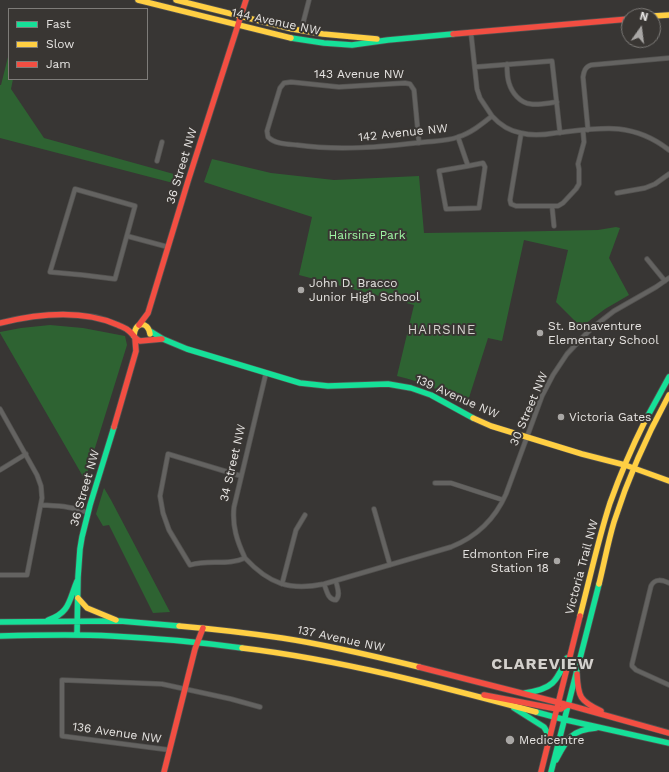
<!DOCTYPE html>
<html>
<head>
<meta charset="utf-8">
<style>
  body { margin:0 }
  #map { position:relative; width:669px; height:772px; overflow:hidden; background:#383634; font-family:"Work Sans",sans-serif }
  canvas { display:block }
  .legend { position:absolute; left:8px; top:8px; width:140px; height:72px; box-sizing:border-box; background:#393633; border:1px solid #7e7c79; margin:0; padding:5px 7px; list-style:none; font-size:12px; color:#e6e4e2 }
  .legend li { display:flex; align-items:center; gap:8px; height:20px }
  .legend b { width:20px; border:1px solid #7e7c79 }
  .north { position:absolute; left:621px; top:8px; width:40px; height:40px; box-sizing:border-box; background:#393633; border:1px solid #7e7c79; border-radius:50%; rotate:14deg; font-size:11px; font-weight:700; line-height:16px; text-align:center; color:#e6e4e2 }
  .north::after { content:''; display:block; margin:auto; width:14px; height:18px; background:#a9a7a5; clip-path:polygon(50% 0,100% 100%,50% 72%,0 100%) }
</style>
</head>
<body>
<div id="map">
<canvas width="669" height="772"></canvas>
<ul class="legend">
<li><b style="height:5px;background:#16e098"></b>Fast</li>
<li><b style="height:5px;background:#ffcf43"></b>Slow</li>
<li><b style="height:5px;background:#f24e42"></b>Jam</li>
</ul>
<div class="north">N</div>
</div>
<script>
const g = document.querySelector('canvas').getContext('2d');
g.lineJoin = 'round';
function paint(path, color) { g.fillStyle = color; g.fill(path, 'evenodd'); }
function trace(path, color, width, dash) { g.strokeStyle = color; g.lineWidth = width; g.lineCap = dash ? 'butt' : 'round'; g.setLineDash(dash || []); g.stroke(path); }
function label(font, color, halo, rows, align = 'center') {
  g.font = font + ' "Work Sans",sans-serif'; g.lineWidth = 4; g.setLineDash([]); g.textBaseline = 'middle'; g.strokeStyle = halo; g.fillStyle = color; for (const [text, x, y, turn = 0] of rows) {
    g.save(); g.translate(x, y); g.rotate((+turn || 0) * Math.PI / 180); g.textAlign = isNaN(turn) ? turn : align; if (halo) g.strokeText(text, 0, 0); g.fillText(text, 0, 0); g.restore();
  }
}
paint(new Path2D(`
  M 9,53 L 9,79 L 13,79 L 11,89 L 44,138 L 181,176 L 177,184 L 0,138 L 0,85 L 1,85 Z
  M 212,159 L 271,173 L 334,180 L 419,176 L 424,233 L 501,232 L 598,230 L 616,227 L 620,228 L 609,258 L 629,295 L 605,309 L 581,327 L 556,302 L 568,250 L 524,240 L 502,341 L 488,338 L 467,404 C 443,392 424,382 397,376 L 414,305 L 299,275 L 312,217 L 204,182 Z
  M 50,325 L 83,328 L 125,336 L 127,345 L 85,480 L 0,333 L 0,332 L 21,328 Z
  M 104,488 L 111,500 L 170,612 L 153,613 L 109,525 L 103,526 L 96,514 Z`), '#2e6332');
const street = new Path2D(`
  M 301,31 L 309,0
  M 471,33 L 477,89 L 480,98 L 492,116
  M 507,64 C 507,70 507,77 509,83 C 512,93 520,103 531,104 C 539,105 548,103 557,102
  M 475,67 L 552,61 L 560,133
  M 588,130 L 583,77 C 584,71 585,67 591,65 L 669,58
  M 521,134 L 510,200 L 511,204 L 516,206 L 558,206 L 563,203 L 576,189 L 579,184 L 579,169 L 578,164 L 584,142 L 583,131
  M 458,137 L 468,166 L 439,171 L 446,209 L 479,208 L 485,167 L 483,163 L 468,166
  M 419,143 L 414,90 L 410,84 L 405,83 L 339,87 L 291,82 L 284,83 L 280,88 L 267,131 L 268,137 C 275,144 287,144 297,145 C 340,151 382,147 425,142 C 436,141 448,141 458,137 C 471,133 482,124 492,116 C 500,125 510,131 521,133 C 532,136 544,135 555,133 C 574,131 600,127 619,129 C 637,131 655,139 669,150
  M 157,161 L 162,142
  M 75,189 L 135,206 L 115,279 L 83,275 L 50,272 Z
  M 617,193 L 645,188 L 655,184 L 669,174
  M 552,206 L 554,226
  M 127,236 L 168,247
  M 647,259 L 665,281
  M 0,409 L 37,475 L 41,486 L 42,498 L 27,575 L 0,575
  M 0,470 L 26,454
  M 241,476 L 168,454 L 160,496 L 163,513 L 169,530 L 190,565 C 208,559 228,566 245,558 C 269,584 290,591 324,584 L 451,547 C 476,537 495,519 506,494 L 542,396 L 553,375 L 567,354 L 582,338 L 592,328 L 614,311 L 656,287 L 669,278
  M 435,483 L 451,483 L 503,500
  M 41,505 C 57,506 73,506 88,513
  M 374,509 L 390,565
  M 245,558 C 237,541 232,526 234,507 L 266,373
  M 669,583 C 662,580 655,578 651,586 L 632,664 L 632,666 L 636,670 L 669,685
  M 282,584 L 296,530 L 305,515
  M 324,584 C 327,591 328,600 336,600 C 341,595 337,587 336,581
  M 170,750 L 62,736 L 62,680 L 162,684 L 231,699 L 260,707`);
const fast = new Path2D(`
  M 291,38 L 324,43 L 352,45 L 388,40 L 453,34
  M 150,331 L 163,339 L 187,349 L 300,383 L 328,386 L 388,384 L 411,388 L 431,395 L 473,418
  M 645,421 L 669,377
  M 48,620 C 70,613 69,600 77,581
  M 0,622 L 120,621 L 179,626
  M 77,635 L 78,577 L 80,549 L 82,537 L 90,505 L 114,427
  M 0,636 C 37,635 74,634 111,636 C 155,638 199,642 242,648
  M 525,693 C 553,689 556,682 567,658
  M 514,708 L 544,727 L 547,732 L 548,740
  M 536,712 L 562,719 L 669,743
  M 556,760 C 567,739 571,730 596,728
  M 551,772 L 599,584`);
const slow = new Path2D(`
  M 138,0 L 291,38
  M 176,0 L 292,29 L 323,34 L 377,39
  M 653,16 L 669,15
  M 134,336 C 134,322 148,320 150,334
  M 473,418 L 491,426 L 582,454 L 625,465 L 669,481
  M 599,584 C 604,564 608,542 614,522 C 628,478 647,435 669,395
  M 78,598 L 87,608 L 116,620
  M 580,616 C 590,578 598,540 610,503 C 620,475 632,447 645,421
  M 179,626 C 213,629 248,633 282,638 C 328,645 374,656 419,667
  M 242,648 C 342,660 439,686 536,712`);
const jam = new Path2D(`
  M 453,34 L 629,19
  M 0,323 C 37,314 82,309 118,325 C 122,327 126,328 129,331 C 133,334 135,339 140,341 L 162,339
  M 139,325 L 148,313 L 188,181 L 246,0
  M 114,427 L 136,351 L 135,338
  M 419,667 L 572,706 L 669,733
  M 577,674 C 578,697 580,701 601,711
  M 484,695 L 557,709 L 561,709 L 567,705
  M 164,772 L 195,649 L 203,628
  M 541,772 L 580,616`);
trace(street, '#535250', 5.5);
trace(fast, '#535250', 7);
trace(slow, '#535250', 7);
trace(jam, '#535250', 7);
trace(street, '#646361', 4);
trace(fast, '#16e098', 5.5);
trace(slow, '#ffcf43', 5.5);
trace(jam, '#f24e42', 5.5);
for (const [x, y, r, color] of [
  [301,290,4,"#a9a7a5"],
  [540,333,4,"#a9a7a5"],
  [561,417,4,"#a9a7a5"],
  [557,561,4,"#a9a7a5"],
  [510,740,5,"#a9a7a5"]
]) { const dot = new Path2D(); dot.arc(x, y, r, 0, 2 * Math.PI); g.fillStyle = color; g.fill(dot); trace(dot, '#393633', 1.5); }
label('12px', '#e6e4e2', '#393633', [
  ["144 Avenue NW",276,22,12],
  ["143 Avenue NW",359,74],
  ["142 Avenue NW",403,133,-6],
  ["36 Street NW",182,166,-73],
  ["139 Avenue NW",457,397,24],
  ["30 Street NW",529,409,-67],
  ["34 Street NW",233,463,-77],
  ["36 Street NW",85,488,-74],
  ["Victoria Trail NW",582,567,-75],
  ["137 Avenue NW",341,639,12],
  ["136 Avenue NW",117,733,8]
]);
label('12px', '#9ff5a3', '#393633', [
  ["Hairsine Park",367,235]
]);
label('12px', '#e6e4e2', '#393633', [
  ["John D. Bracco",309,283],
  ["Junior High School",309,297],
  ["St. Bonaventure",548,326],
  ["Elementary School",548,340],
  ["Victoria Gates",569,417],
  ["Edmonton Fire",549,554,"right"],
  ["Station 18",549,568,"right"],
  ["Medicentre",519,740]
], 'left');
g.letterSpacing = '1px';
label('13px', '#d4d1cd', '#393633', [
  ["HAIRSINE",442,330]
]);
g.letterSpacing = '0px';
g.letterSpacing = '1px';
label('bold 16px', '#d4d1cd', '#393633', [
  ["CLAREVIEW",543,664]
]);
g.letterSpacing = '0px';
</script>
</body>
</html>
